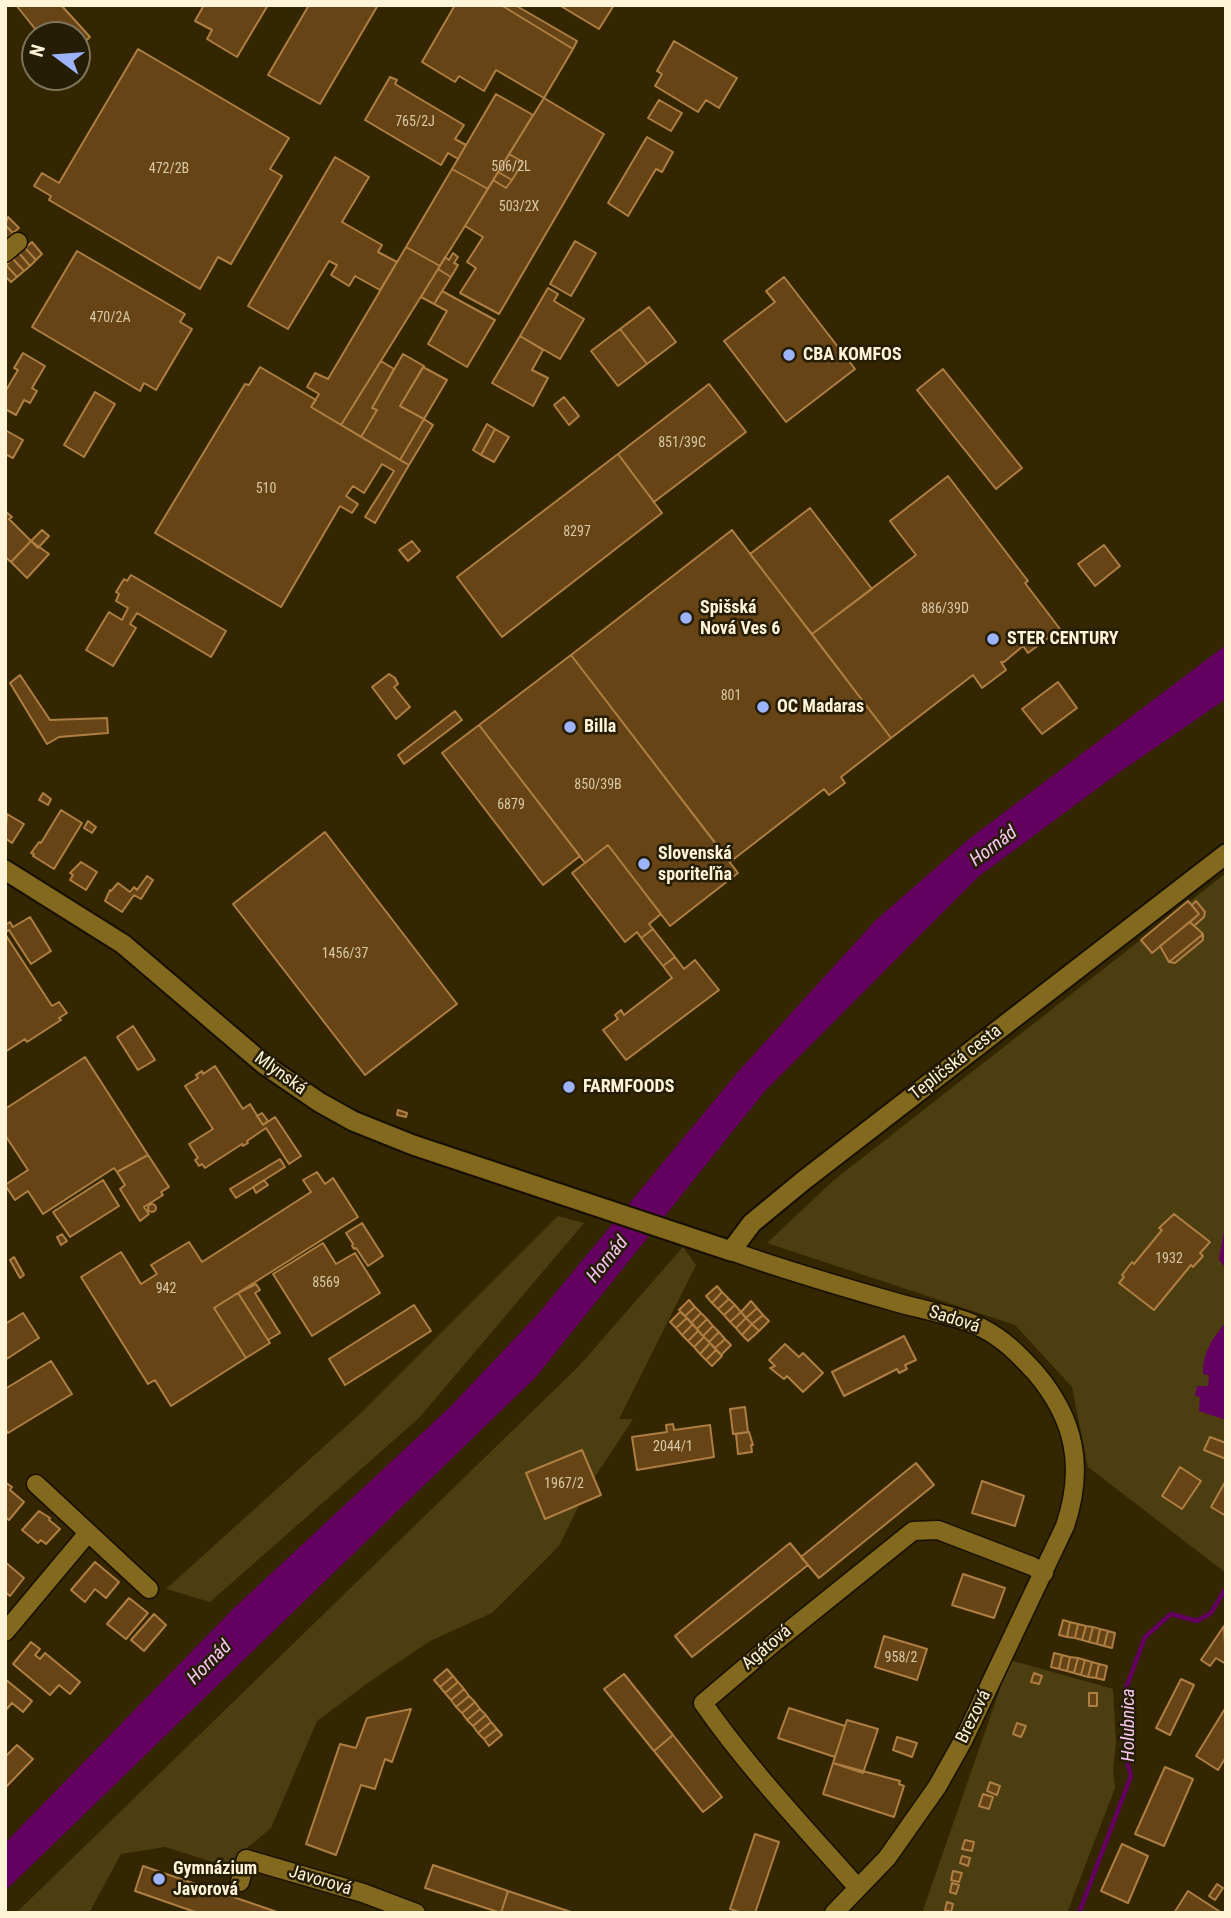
<!DOCTYPE html>
<html>
<head>
<meta charset="utf-8">
<style>
  body { margin:0 }
  #map { position:relative; width:1231px; height:1918px; overflow:hidden; background:#332600; font-family:"Roboto Condensed",sans-serif }
  canvas { display:block }
  .frame { position:absolute; inset:0; border:7px solid #fef4d7; pointer-events:none }
  .north { position:absolute; left:21px; top:21px; width:70px; height:70px; box-sizing:border-box; background:#251d06; border:2px solid #7c735a; border-radius:50%; rotate:286deg; font-size:19px; font-weight:700; line-height:28px; text-align:center; color:#fef4d7 }
  .north::after { content:''; display:block; margin:auto; width:24px; height:32px; background:#9db4fd; clip-path:polygon(50% 0,100% 100%,50% 72%,0 100%) }
</style>
</head>
<body>
<div id="map">
<canvas width="1231" height="1918"></canvas>
<div class="frame"></div>
<div class="north">N</div>
</div>
<script>
const g = document.querySelector('canvas').getContext('2d');
g.lineJoin = 'round';
function paint(path, color) { g.fillStyle = color; g.fill(path, 'evenodd'); }
function trace(path, color, width, dash) { g.strokeStyle = color; g.lineWidth = width; g.lineCap = dash ? 'butt' : 'round'; g.setLineDash(dash || []); g.stroke(path); }
function label(font, color, halo, rows, align = 'center') {
  g.font = font + ' "Roboto Condensed",sans-serif'; g.lineWidth = 5; g.setLineDash([]); g.textBaseline = 'middle'; g.strokeStyle = halo; g.fillStyle = color; for (const [text, x, y, turn = 0] of rows) {
    g.save(); g.translate(x, y); g.rotate((+turn || 0) * Math.PI / 180); g.textAlign = isNaN(turn) ? turn : align; if (halo) g.strokeText(text, 0, 0); g.fillText(text, 0, 0); g.restore();
  }
}
paint(new Path2D(`
  M 1226,873 L 1226,1573 L 1088,1467 L 1072,1387 L 1015,1325 L 767,1243 L 834,1180 Z
  M 558,1216 L 584,1223 L 419,1418 L 210,1602 L 166,1589 L 361,1413 Z
  M 683,1247 L 696,1265 L 619,1419 L 633,1419 L 587,1489 L 559,1546 L 492,1613 L 430,1641 L 369,1682 L 317,1721 L 271,1828 L 225,1866 L 165,1847 L 121,1854 L 89,1913 L 16,1913 L 579,1366 Z
  M 1010,1660 L 1113,1689 L 1116,1742 L 1113,1770 L 1115,1788 L 1067,1913 L 922,1913 Z`), '#4d3e12');
paint(new Path2D(`
  M 1226,645 L 1226,699 L 1117,774 L 978,877 L 765,1091 L 536,1377 L 5,1891 L 5,1843 L 233,1609 L 450,1407 L 538,1314 L 737,1073 L 876,920 L 969,839 Z
  M 1226,1221 L 1226,1269 L 1219,1259 Z
  M 1226,1322 L 1226,1420 L 1199,1411 L 1200,1397 L 1195,1396 L 1197,1386 L 1208,1386 L 1209,1375 L 1203,1374 C 1203,1352 1212,1339 1226,1322 Z`), '#640060');
trace(new Path2D(`
  M 1079,1913 L 1131,1776 L 1126,1757 L 1126,1688 L 1145,1637 L 1171,1614 L 1197,1621 L 1211,1613 L 1226,1588`), '#640060', 4.5);
const building = new Path2D(`
  M 16,5 L 61,5 L 90,37 L 77,49 L 77,35 L 40,35 Z
  M 204,5 L 268,5 L 237,57 L 207,39 L 212,30 L 195,21 Z
  M 309,5 L 378,5 L 320,104 L 268,75 Z
  M 455,5 L 501,5 L 573,49 L 544,98 L 496,70 L 484,91 L 459,76 L 455,82 L 422,62 Z
  M 501,5 L 515,5 L 577,41 L 573,49 Z
  M 559,5 L 614,5 L 599,29 Z
  M 674,41 L 737,78 L 719,108 L 706,100 L 698,112 L 655,86 L 662,74 L 657,71 Z
  M 138,49 L 289,138 L 270,169 L 282,176 L 231,264 L 218,257 L 200,289 L 49,200 L 51,196 L 34,186 L 42,173 L 59,183 Z
  M 390,77 L 397,80 L 395,84 L 464,125 L 455,139 L 466,145 L 458,159 L 448,153 L 441,165 L 365,120 Z
  M 496,94 L 533,115 L 488,189 L 452,169 Z
  M 544,98 L 604,134 L 499,314 L 460,293 L 476,268 L 467,262 L 483,237 L 465,226 L 493,180 L 506,188 L 512,180 L 523,162 L 509,154 Z
  M 659,100 L 682,113 L 671,131 L 648,118 Z
  M 647,137 L 673,152 L 662,172 L 656,169 L 628,216 L 608,203 Z
  M 509,154 L 523,162 L 512,180 L 498,172 Z
  M 335,157 L 369,177 L 342,222 L 382,245 L 378,252 L 397,262 L 380,290 L 355,276 L 349,286 L 331,275 L 337,265 L 329,261 L 288,329 L 248,306 Z
  M 452,169 L 488,189 L 440,266 L 406,247 Z
  M 498,172 L 512,180 L 506,188 L 493,180 Z
  M 8,217 L 19,228 L 13,233 L 5,225 Z
  M 5,225 L 13,233 L 7,239 L 5,237 Z
  M 575,241 L 596,253 L 571,296 L 550,284 Z
  M 32,242 L 42,254 L 36,260 L 25,248 Z
  M 406,247 L 440,266 L 341,425 L 311,407 L 319,394 L 307,387 L 315,373 L 328,379 Z
  M 25,248 L 36,260 L 30,266 L 19,253 Z
  M 77,251 L 185,314 L 180,322 L 192,329 L 156,390 L 144,383 L 140,391 L 32,327 Z
  M 19,253 L 30,266 L 24,271 L 13,259 Z
  M 453,253 L 458,257 L 454,263 L 458,265 L 451,277 L 438,269 L 445,257 L 449,260 Z
  M 13,259 L 24,271 L 17,277 L 6,265 Z
  M 6,265 L 17,277 L 11,282 L 5,276 Z
  M 438,269 L 451,277 L 434,304 L 421,297 Z
  M 784,277 L 855,369 L 786,422 L 724,341 L 775,302 L 766,291 Z
  M 548,288 L 558,294 L 554,301 L 584,319 L 560,359 L 520,336 Z
  M 442,291 L 495,320 L 467,367 L 428,344 L 447,311 L 434,304 Z
  M 649,307 L 676,342 L 647,364 L 620,329 Z
  M 620,329 L 647,364 L 618,386 L 591,351 Z
  M 520,336 L 543,350 L 532,370 L 548,378 L 533,406 L 492,383 Z
  M 23,353 L 45,366 L 32,388 L 37,391 L 30,403 L 24,400 L 16,415 L 5,409 L 5,392 L 18,370 L 14,368 Z
  M 403,354 L 424,366 L 400,406 L 424,419 L 400,460 L 361,437 L 377,410 L 372,408 Z
  M 381,361 L 394,369 L 372,408 L 377,410 L 361,437 L 341,425 Z
  M 260,367 L 316,400 L 311,407 L 409,465 L 375,523 L 365,517 L 394,471 L 382,464 L 364,493 L 353,486 L 346,496 L 358,504 L 352,513 L 340,506 L 281,607 L 155,533 L 245,384 L 249,385 Z
  M 423,367 L 447,380 L 424,419 L 400,406 Z
  M 943,369 L 1022,468 L 996,489 L 917,390 Z
  M 709,384 L 746,432 L 654,502 L 618,454 Z
  M 95,392 L 115,404 L 84,457 L 64,445 Z
  M 564,397 L 579,416 L 569,425 L 554,405 Z
  M 424,419 L 433,425 L 409,465 L 400,460 Z
  M 487,424 L 495,429 L 481,455 L 473,450 Z
  M 495,429 L 509,437 L 494,462 L 481,455 Z
  M 5,430 L 23,440 L 13,458 L 5,454 Z
  M 618,454 L 662,513 L 502,637 L 457,577 Z
  M 948,476 L 1028,581 L 1025,583 L 1060,629 L 1028,653 L 1023,646 L 1004,662 L 1001,662 L 1006,670 L 982,688 L 973,675 L 891,738 L 812,634 L 916,555 L 890,521 Z
  M 810,508 L 872,589 L 812,634 L 750,554 Z
  M 5,511 L 12,517 L 9,519 L 31,541 L 11,562 L 5,557 Z
  M 42,530 L 49,536 L 38,548 L 31,541 Z
  M 732,530 L 891,738 L 841,777 L 845,783 L 829,795 L 824,789 L 730,862 L 571,655 Z
  M 31,541 L 49,554 L 27,578 L 11,562 Z
  M 412,541 L 420,551 L 408,561 L 399,550 Z
  M 1104,545 L 1120,566 L 1095,586 L 1078,564 Z
  M 131,575 L 226,631 L 211,657 L 137,613 L 130,624 L 136,628 L 113,666 L 86,650 L 109,612 L 122,620 L 128,608 L 116,601 L 119,594 L 116,592 L 124,579 L 127,581 Z
  M 571,655 L 738,873 L 670,926 L 608,845 L 585,863 L 479,725 Z
  M 389,674 L 395,678 L 398,684 L 394,687 L 410,707 L 396,719 L 372,687 Z
  M 20,675 L 50,720 L 107,718 L 108,733 L 59,737 L 47,744 L 10,683 Z
  M 1058,682 L 1077,708 L 1042,734 L 1022,709 Z
  M 455,711 L 462,720 L 404,764 L 398,755 Z
  M 479,725 L 580,856 L 543,885 L 442,753 Z
  M 43,793 L 51,799 L 48,805 L 39,800 Z
  M 61,810 L 82,823 L 54,869 L 33,856 L 34,854 L 31,853 L 39,842 L 41,843 Z
  M 7,814 L 24,824 L 12,843 L 5,838 Z
  M 88,821 L 96,827 L 92,833 L 84,828 Z
  M 325,832 L 457,1004 L 365,1075 L 233,904 Z
  M 608,845 L 661,914 L 649,924 L 653,929 L 641,938 L 637,932 L 625,942 L 572,873 Z
  M 81,862 L 97,872 L 86,890 L 70,880 L 73,875 L 70,873 Z
  M 147,876 L 153,880 L 141,899 L 134,895 L 122,912 L 105,901 L 110,890 L 111,891 L 118,883 L 130,892 L 134,887 L 137,890 Z
  M 1188,901 L 1199,914 L 1152,953 L 1141,940 Z
  M 1196,901 L 1205,912 L 1204,917 L 1194,926 L 1190,922 L 1199,914 L 1192,905 Z
  M 30,917 L 51,951 L 31,964 L 9,930 L 5,932 L 5,925 L 10,922 L 13,927 Z
  M 1190,922 L 1203,934 L 1169,962 L 1160,946 Z
  M 653,929 L 675,957 L 663,966 L 641,938 Z
  M 5,934 L 52,1006 L 59,1002 L 67,1013 L 59,1018 L 61,1020 L 27,1042 L 25,1039 L 5,1052 Z
  M 1203,934 L 1203,940 L 1175,963 L 1169,962 Z
  M 675,957 L 684,969 L 695,960 L 719,990 L 626,1060 L 603,1030 L 618,1019 L 615,1015 L 621,1010 L 624,1015 L 672,978 L 663,966 Z
  M 133,1026 L 155,1060 L 138,1070 L 117,1037 Z
  M 85,1057 L 148,1155 L 117,1172 L 114,1168 L 43,1214 L 28,1191 L 15,1200 L 5,1185 L 28,1170 L 5,1135 L 5,1109 Z
  M 215,1066 L 243,1109 L 250,1104 L 263,1125 L 275,1117 L 301,1156 L 289,1164 L 266,1128 L 247,1141 L 248,1143 L 243,1146 L 242,1144 L 205,1168 L 202,1164 L 199,1166 L 195,1160 L 198,1158 L 189,1144 L 213,1129 L 185,1086 L 198,1078 L 196,1075 L 202,1071 L 203,1074 Z
  M 398,1110 L 407,1113 L 406,1117 L 397,1115 Z
  M 262,1113 L 268,1121 L 263,1125 L 257,1116 Z
  M 148,1155 L 169,1187 L 161,1192 L 163,1195 L 144,1207 L 149,1214 L 140,1221 L 120,1189 L 125,1185 L 117,1172 Z
  M 280,1159 L 285,1167 L 236,1198 L 230,1189 Z
  M 317,1172 L 325,1184 L 333,1178 L 358,1217 L 214,1308 L 246,1358 L 171,1406 L 155,1380 L 148,1384 L 81,1277 L 121,1252 L 141,1284 L 157,1274 L 151,1265 L 189,1242 L 202,1262 L 311,1192 L 303,1180 Z
  M 103,1180 L 119,1206 L 70,1237 L 53,1212 Z
  M 264,1180 L 268,1185 L 256,1193 L 253,1187 Z
  M148 1208a4 4 0 1 1 8 0a4 4 0 1 1-8 0Z
  M 1174,1214 L 1210,1242 L 1200,1253 L 1203,1256 L 1193,1267 L 1191,1265 L 1154,1310 L 1119,1283 L 1124,1277 L 1122,1275 L 1132,1262 L 1134,1264 L 1162,1230 L 1159,1228 Z
  M 362,1223 L 383,1256 L 368,1266 L 356,1248 L 354,1249 L 352,1246 L 353,1244 L 346,1233 Z
  M 62,1234 L 67,1241 L 61,1245 L 57,1237 Z
  M 323,1243 L 336,1264 L 355,1253 L 380,1293 L 312,1336 L 273,1274 Z
  M 14,1257 L 24,1275 L 20,1278 L 10,1260 Z
  M 256,1284 L 260,1290 L 255,1293 L 280,1333 L 268,1340 L 238,1293 Z
  M 717,1286 L 722,1292 L 712,1303 L 706,1296 Z
  M 722,1292 L 729,1299 L 718,1309 L 712,1303 Z
  M 238,1293 L 270,1343 L 246,1358 L 214,1308 Z
  M 729,1299 L 735,1305 L 724,1315 L 718,1309 Z
  M 689,1300 L 695,1307 L 685,1316 L 679,1310 Z
  M 751,1301 L 757,1308 L 746,1318 L 741,1312 Z
  M 414,1305 L 431,1331 L 345,1385 L 329,1359 Z
  M 735,1305 L 741,1312 L 730,1322 L 724,1315 Z
  M 695,1307 L 701,1313 L 691,1323 L 685,1316 Z
  M 757,1308 L 763,1315 L 752,1324 L 746,1318 Z
  M 680,1312 L 687,1318 L 676,1328 L 670,1322 Z
  M 741,1312 L 746,1318 L 736,1328 L 730,1322 Z
  M 23,1313 L 39,1338 L 5,1360 L 5,1324 Z
  M 701,1313 L 707,1319 L 697,1329 L 691,1323 Z
  M 763,1315 L 769,1321 L 759,1331 L 752,1324 Z
  M 687,1318 L 693,1324 L 682,1335 L 676,1328 Z
  M 746,1318 L 752,1324 L 742,1335 L 736,1328 Z
  M 707,1319 L 713,1326 L 703,1336 L 697,1329 Z
  M 693,1324 L 698,1331 L 688,1341 L 682,1335 Z
  M 752,1324 L 759,1331 L 748,1341 L 742,1335 Z
  M 713,1326 L 719,1332 L 709,1342 L 703,1336 Z
  M 698,1331 L 704,1337 L 694,1347 L 688,1341 Z
  M 719,1332 L 725,1339 L 715,1348 L 709,1342 Z
  M 904,1336 L 916,1360 L 905,1365 L 907,1369 L 899,1373 L 897,1369 L 844,1396 L 832,1372 Z
  M 704,1337 L 710,1343 L 700,1354 L 694,1347 Z
  M 725,1339 L 731,1345 L 721,1355 L 715,1348 Z
  M 710,1343 L 716,1350 L 706,1360 L 700,1354 Z
  M 785,1344 L 799,1357 L 803,1353 L 823,1373 L 803,1392 L 787,1376 L 784,1379 L 770,1368 L 775,1366 L 769,1360 Z
  M 716,1350 L 722,1356 L 712,1366 L 706,1360 Z
  M 51,1361 L 72,1394 L 8,1433 L 5,1428 L 5,1389 Z
  M 745,1407 L 748,1432 L 733,1434 L 730,1409 Z
  M 673,1424 L 674,1430 L 710,1425 L 714,1457 L 637,1470 L 632,1437 L 667,1432 L 666,1425 Z
  M 749,1432 L 753,1445 L 751,1445 L 752,1452 L 738,1454 L 736,1434 Z
  M 1210,1437 L 1226,1443 L 1226,1459 L 1204,1450 Z
  M 582,1450 L 601,1495 L 545,1519 L 526,1473 Z
  M 916,1463 L 934,1485 L 819,1578 L 801,1557 Z
  M 1180,1467 L 1201,1481 L 1182,1509 L 1162,1496 Z
  M 982,1481 L 1024,1496 L 1015,1526 L 972,1513 Z
  M 5,1482 L 12,1487 L 10,1490 L 24,1502 L 9,1520 L 5,1517 Z
  M 1225,1482 L 1226,1482 L 1226,1516 L 1211,1507 Z
  M 39,1511 L 50,1518 L 49,1520 L 60,1529 L 46,1544 L 41,1540 L 38,1543 L 22,1530 Z
  M 790,1543 L 808,1565 L 692,1657 L 675,1636 Z
  M 5,1562 L 24,1578 L 10,1596 L 5,1592 Z
  M 95,1562 L 119,1582 L 106,1598 L 95,1589 L 85,1602 L 71,1590 Z
  M 963,1574 L 1005,1588 L 994,1618 L 952,1605 Z
  M 129,1598 L 148,1613 L 126,1639 L 107,1624 Z
  M 154,1614 L 166,1625 L 144,1651 L 131,1640 Z
  M 1063,1620 L 1070,1622 L 1067,1637 L 1059,1635 Z
  M 1070,1622 L 1078,1624 L 1075,1638 L 1067,1637 Z
  M 1078,1624 L 1086,1626 L 1082,1640 L 1075,1638 Z
  M 1086,1626 L 1093,1627 L 1089,1642 L 1082,1640 Z
  M 1224,1626 L 1226,1664 L 1216,1658 L 1210,1666 L 1201,1660 Z
  M 1093,1627 L 1100,1629 L 1097,1644 L 1089,1642 Z
  M 1100,1629 L 1108,1631 L 1104,1646 L 1097,1644 Z
  M 1108,1631 L 1115,1633 L 1112,1648 L 1104,1646 Z
  M 884,1636 L 927,1649 L 917,1680 L 875,1667 Z
  M 31,1642 L 40,1649 L 35,1655 L 40,1659 L 45,1653 L 80,1682 L 70,1694 L 59,1685 L 50,1695 L 13,1664 Z
  M 1054,1653 L 1062,1655 L 1059,1669 L 1051,1667 Z
  M 1062,1655 L 1070,1657 L 1067,1671 L 1059,1669 Z
  M 1070,1657 L 1078,1658 L 1074,1673 L 1067,1671 Z
  M 1078,1658 L 1085,1660 L 1081,1675 L 1074,1673 Z
  M 1085,1660 L 1092,1662 L 1088,1677 L 1081,1675 Z
  M 1092,1662 L 1099,1664 L 1096,1678 L 1088,1677 Z
  M 1099,1664 L 1107,1666 L 1104,1680 L 1096,1678 Z
  M 447,1669 L 453,1676 L 440,1687 L 434,1680 Z
  M 1034,1673 L 1042,1676 L 1039,1684 L 1031,1682 Z
  M 624,1674 L 673,1735 L 654,1751 L 604,1689 Z
  M 453,1676 L 458,1682 L 445,1693 L 440,1687 Z
  M 5,1679 L 32,1701 L 23,1712 L 12,1703 L 5,1711 Z
  M 1181,1679 L 1194,1685 L 1170,1735 L 1156,1728 Z
  M 458,1682 L 464,1689 L 451,1700 L 445,1693 Z
  M 464,1689 L 469,1696 L 456,1707 L 451,1700 Z
  M 1089,1693 L 1097,1693 L 1097,1706 L 1089,1706 Z
  M 469,1696 L 475,1702 L 462,1713 L 456,1707 Z
  M 475,1702 L 480,1709 L 467,1720 L 462,1713 Z
  M 1226,1707 L 1226,1757 L 1218,1770 L 1196,1756 Z
  M 789,1708 L 845,1726 L 835,1757 L 778,1738 Z
  M 411,1709 L 392,1762 L 385,1759 L 375,1789 L 361,1785 L 336,1855 L 306,1844 L 340,1744 L 356,1748 L 367,1718 Z
  M 480,1709 L 486,1715 L 473,1726 L 467,1720 Z
  M 486,1715 L 491,1722 L 478,1733 L 473,1726 Z
  M 847,1720 L 878,1729 L 863,1773 L 833,1763 Z
  M 491,1722 L 497,1729 L 484,1739 L 478,1733 Z
  M 1017,1723 L 1026,1726 L 1021,1737 L 1013,1734 Z
  M 497,1729 L 502,1735 L 489,1746 L 484,1739 Z
  M 673,1735 L 722,1797 L 703,1812 L 654,1751 Z
  M 897,1737 L 917,1743 L 912,1757 L 893,1750 Z
  M 17,1745 L 33,1759 L 5,1788 L 5,1757 Z
  M 833,1763 L 900,1781 L 899,1784 L 904,1786 L 894,1817 L 823,1794 Z
  M 1165,1767 L 1193,1779 L 1164,1846 L 1135,1834 Z
  M 990,1782 L 1000,1786 L 997,1795 L 987,1791 Z
  M 983,1794 L 993,1797 L 989,1809 L 979,1806 Z
  M 755,1834 L 779,1842 L 755,1913 L 742,1913 L 730,1909 Z
  M 965,1840 L 974,1842 L 972,1851 L 962,1849 Z
  M 1122,1844 L 1148,1856 L 1128,1903 L 1101,1891 Z
  M 962,1856 L 970,1858 L 968,1866 L 960,1863 Z
  M 433,1865 L 508,1891 L 501,1913 L 425,1888 Z
  M 143,1866 L 280,1913 L 198,1913 L 135,1891 Z
  M 953,1871 L 962,1873 L 959,1882 L 951,1880 Z
  M 952,1883 L 959,1885 L 956,1894 L 950,1892 Z
  M 1217,1884 L 1223,1888 L 1215,1900 L 1209,1896 Z
  M 508,1891 L 574,1913 L 501,1913 Z
  M 1188,1891 L 1222,1913 L 1174,1913 Z
  M 947,1902 L 953,1904 L 951,1912 L 945,1910 Z`);
paint(building, '#664415');
trace(building, '#ae7e43', 2);
const minor = new Path2D(`
  M 5,253 L 18,242
  M 731,1251 C 785,1270 839,1286 895,1302 C 919,1309 962,1317 982,1328 C 1004,1339 1018,1354 1035,1372 C 1075,1419 1085,1467 1065,1526 L 964,1739 L 937,1787 L 887,1858 L 834,1913
  M 36,1484 L 149,1589
  M 5,1632 L 88,1533
  M 240,1882 L 246,1859 L 363,1893 L 416,1913
  M 858,1888 C 805,1828 749,1769 703,1703 L 775,1642 L 913,1531 L 938,1530 L 1032,1566 L 1044,1573`);
const tertiary = new Path2D(`
  M 5,870 L 123,944 L 265,1065 L 319,1102 L 353,1121 L 413,1145 L 731,1251 L 752,1223 L 803,1181 L 1226,854`);
trace(minor, '#171000', 21);
trace(tertiary, '#171000', 23);
trace(minor, '#82691d', 18);
trace(tertiary, '#82691d', 19);
for (const [x, y, r, color] of [
  [789,355,7,"#9db4fd"],
  [686,618,7,"#9db4fd"],
  [993,639,7,"#9db4fd"],
  [763,707,7,"#9db4fd"],
  [570,727,7,"#9db4fd"],
  [644,864,7,"#9db4fd"],
  [569,1087,7,"#9db4fd"],
  [159,1879,7,"#9db4fd"]
]) { const dot = new Path2D(); dot.arc(x, y, r, 0, 2 * Math.PI); g.fillStyle = color; g.fill(dot); trace(dot, '#251d06', 2.5); }
label('14px', '#d8c8a6', null, [
  ["765/2J",415,122],
  ["506/2L",511,167],
  ["472/2B",169,169],
  ["503/2X",519,207],
  ["470/2A",110,318],
  ["851/39C",682,443],
  ["510",266,489],
  ["8297",577,532],
  ["886/39D",945,609],
  ["801",731,696],
  ["850/39B",598,785],
  ["6879",511,805],
  ["1456/37",345,954],
  ["1932",1169,1259],
  ["8569",326,1283],
  ["942",166,1289],
  ["2044/1",673,1447],
  ["1967/2",564,1484],
  ["958/2",901,1658]
]);
label('bold 18px', '#fef4d7', '#251d06', [
  ["CBA KOMFOS",803,355],
  ["Spišská",700,608],
  ["Nová Ves 6",700,629],
  ["STER CENTURY",1007,639],
  ["OC Madaras",777,707],
  ["Billa",584,727],
  ["Slovenská",658,854],
  ["sporiteľňa",658,875],
  ["FARMFOODS",583,1087],
  ["Gymnázium",173,1869],
  ["Javorová",173,1890]
], 'left');
label('18px', '#fef4d7', '#251d06', [
  ["Tepličská cesta",956,1063,-38],
  ["Mlynská",280,1074,36],
  ["Sadová",954,1320,18],
  ["Agátová",767,1648,-40],
  ["Brezová",974,1717,-64],
  ["Javorová",320,1881,17]
]);
label('italic 19px', '#f7c7f1', '#251d06', [
  ["Hornád",994,847,-37],
  ["Hornád",608,1260,-51],
  ["Hornád",210,1663,-45],
  ["Holubnica",1129,1725,-90]
]);
</script>
</body>
</html>
